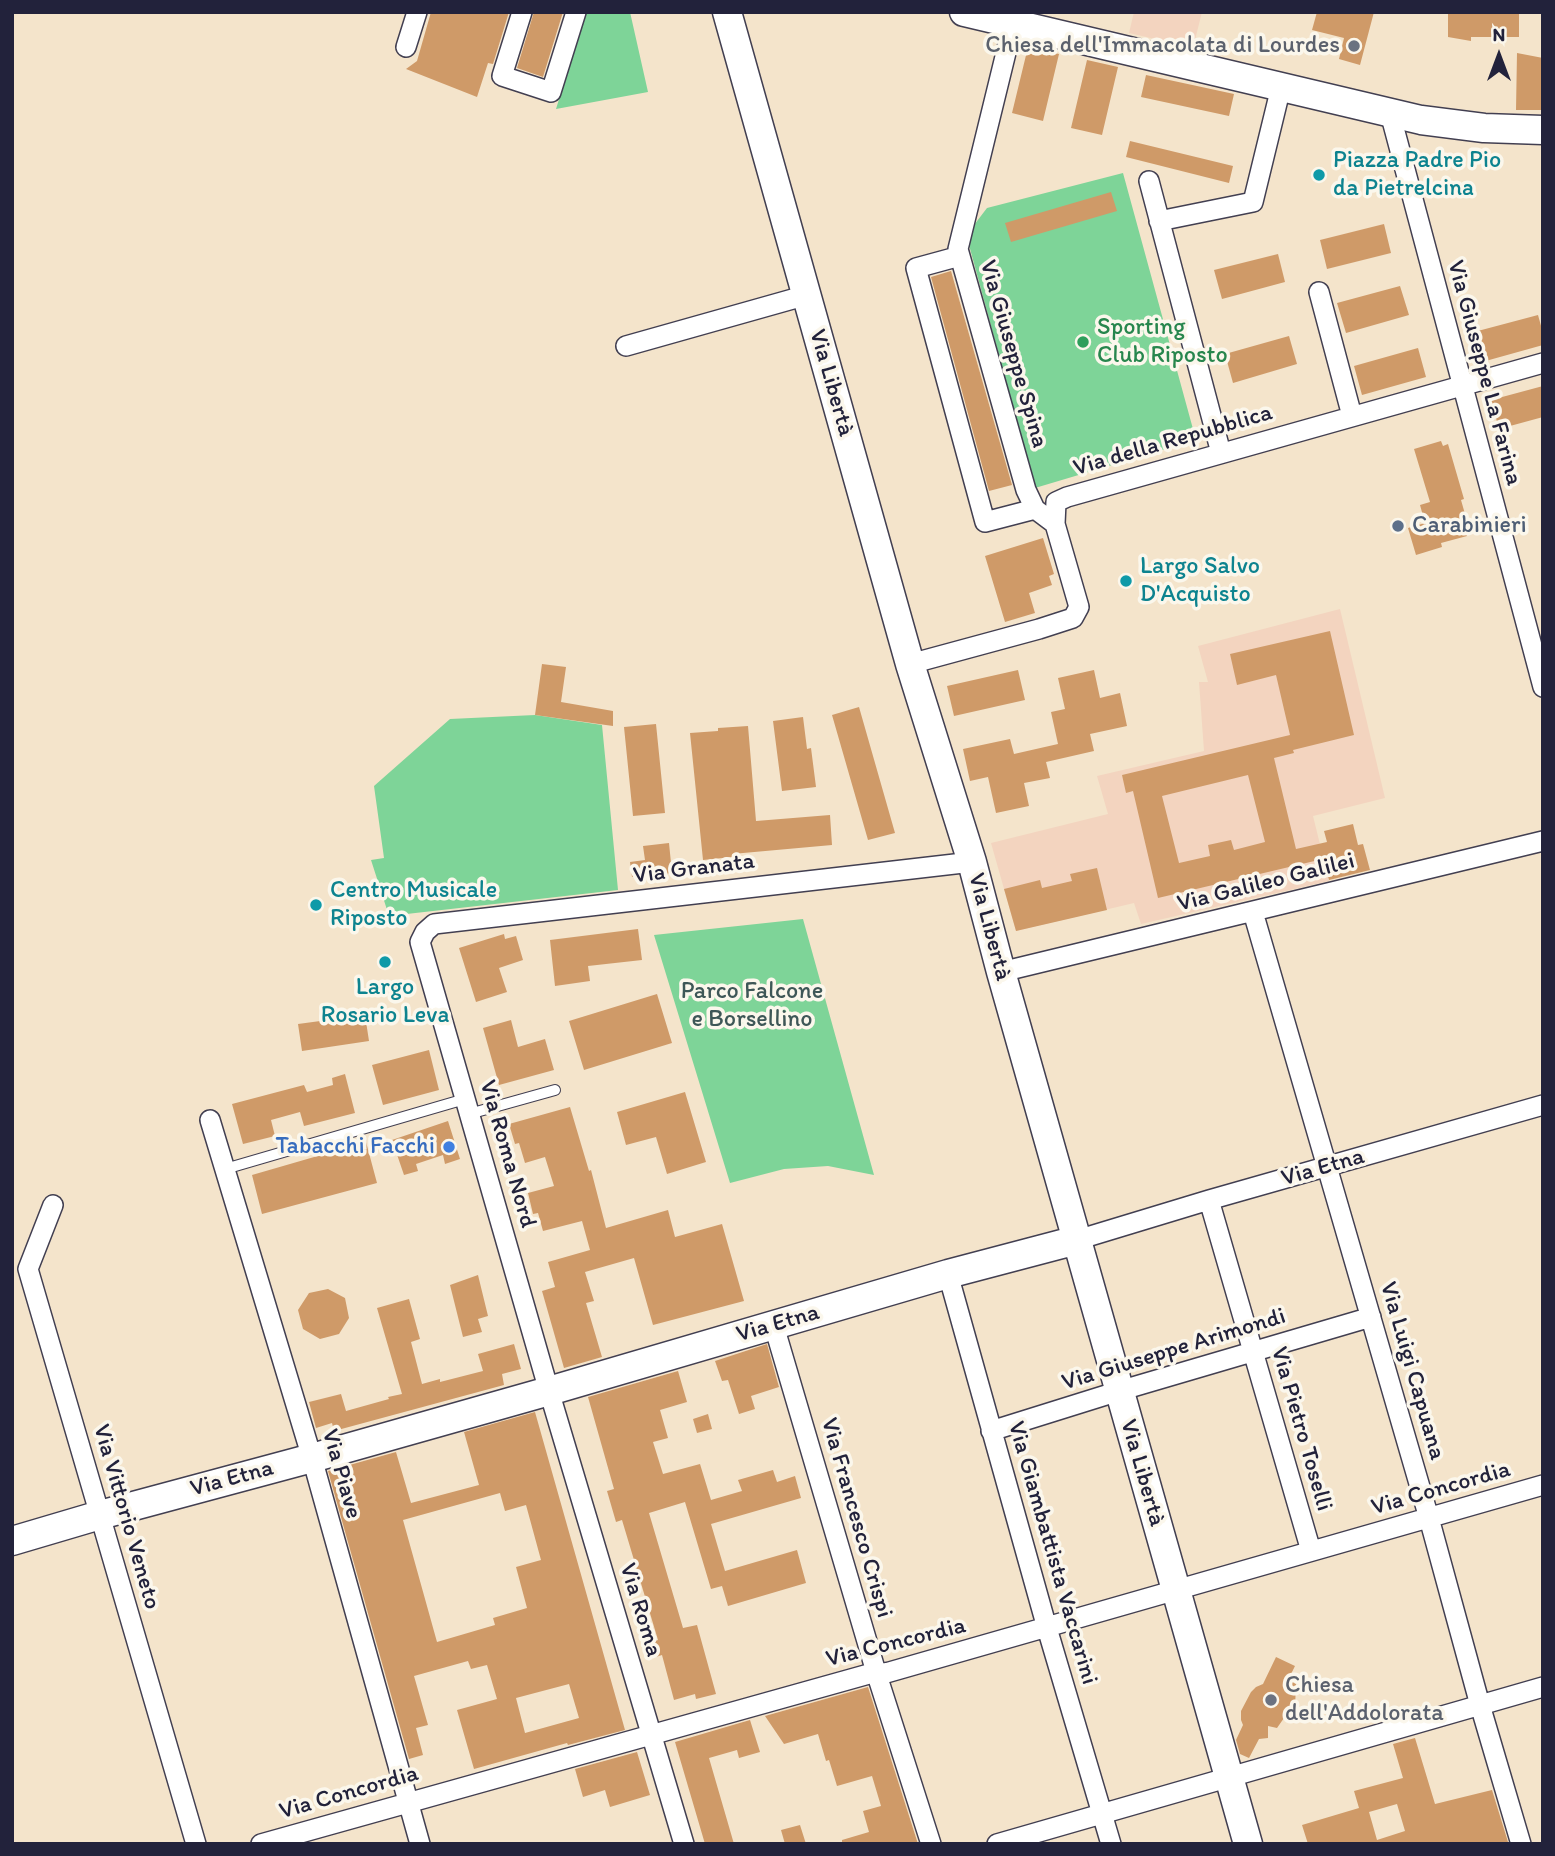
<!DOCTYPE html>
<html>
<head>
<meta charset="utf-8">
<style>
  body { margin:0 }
  #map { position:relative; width:1555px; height:1856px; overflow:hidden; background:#f4e4cb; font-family:Itim,sans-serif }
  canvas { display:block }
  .frame { position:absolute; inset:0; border:14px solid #22223b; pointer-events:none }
  .north { position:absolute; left:1464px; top:21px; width:70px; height:70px; -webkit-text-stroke:5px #fbf7ec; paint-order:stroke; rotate:0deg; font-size:19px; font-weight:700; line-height:28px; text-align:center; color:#22223b }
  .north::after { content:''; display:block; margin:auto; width:24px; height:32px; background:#22223b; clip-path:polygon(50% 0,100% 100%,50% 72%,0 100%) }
</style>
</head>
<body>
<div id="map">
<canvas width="1555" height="1856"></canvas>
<div class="frame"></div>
<div class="north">N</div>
</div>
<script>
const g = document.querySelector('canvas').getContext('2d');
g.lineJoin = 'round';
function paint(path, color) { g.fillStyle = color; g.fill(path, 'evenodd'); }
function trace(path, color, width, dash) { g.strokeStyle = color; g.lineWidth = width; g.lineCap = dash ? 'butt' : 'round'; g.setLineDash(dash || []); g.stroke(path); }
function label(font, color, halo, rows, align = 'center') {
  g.font = font + ' Itim,sans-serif'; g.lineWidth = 7; g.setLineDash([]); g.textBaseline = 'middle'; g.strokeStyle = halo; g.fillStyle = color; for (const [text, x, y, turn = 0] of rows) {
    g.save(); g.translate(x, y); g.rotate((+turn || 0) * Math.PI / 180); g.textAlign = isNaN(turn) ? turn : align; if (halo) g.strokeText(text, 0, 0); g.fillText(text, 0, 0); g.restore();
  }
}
paint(new Path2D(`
  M 1134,12 L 1202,12 L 1193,48 L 1183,46 L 1184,41 L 1178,40 L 1173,39 L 1172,43 L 1129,33 Z
  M 1340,609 L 1385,798 L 1313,816 L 1329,881 L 1141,924 L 1134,903 L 1016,931 L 991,843 L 1108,814 L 1097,776 L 1204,751 L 1199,682 L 1208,682 L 1198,646 Z`), '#f3d4bf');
paint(new Path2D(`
  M 586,12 L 630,12 L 648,92 L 556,109 Z
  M 1123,173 L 1196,440 L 1035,488 L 969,245 L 971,229 L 987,208 Z
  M 535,715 L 602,725 L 618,890 L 389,916 L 371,860 L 384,858 L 374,786 L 450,719 Z
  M 803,919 L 874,1175 L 828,1166 L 784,1169 L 730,1183 L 654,935 Z`), '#7ed498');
paint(new Path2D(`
  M 431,12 L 509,12 L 493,64 L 488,63 L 477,97 L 406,69 L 417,61 Z
  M 534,12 L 563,12 L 543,77 L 517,68 Z
  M 1317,12 L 1374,12 L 1360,65 L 1339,59 L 1344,38 L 1312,30 Z
  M 1448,12 L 1519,12 L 1519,37 L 1471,37 L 1471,41 L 1448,37 Z
  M 1028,47 L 1059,54 L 1043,121 L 1012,113 Z
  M 1517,53 L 1543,58 L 1543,110 L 1516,110 Z
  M 1087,60 L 1118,67 L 1102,135 L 1071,128 Z
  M 1146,75 L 1234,94 L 1229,116 L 1141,97 Z
  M 1130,141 L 1233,166 L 1229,183 L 1126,157 Z
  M 1111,192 L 1117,211 L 1011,242 L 1005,223 Z
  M 1384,224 L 1391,253 L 1327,269 L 1320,240 Z
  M 1278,254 L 1285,282 L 1222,299 L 1214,270 Z
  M 951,271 L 1012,485 L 989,491 L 931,277 Z
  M 1400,286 L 1409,315 L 1346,333 L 1337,303 Z
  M 1538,315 L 1543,333 L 1543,345 L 1482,362 L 1474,332 Z
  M 1289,336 L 1297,364 L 1233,383 L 1225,354 Z
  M 1418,348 L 1426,377 L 1362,395 L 1354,366 Z
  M 1543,386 L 1543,417 L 1499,429 L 1491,400 Z
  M 1441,441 L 1443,446 L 1448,444 L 1464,499 L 1461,500 L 1467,521 L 1463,522 L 1467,536 L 1441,543 L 1442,547 L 1416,555 L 1408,528 L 1425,523 L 1420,505 L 1430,502 L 1414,449 Z
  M 1043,538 L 1054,574 L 1049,576 L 1052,585 L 1029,593 L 1035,613 L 1005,622 L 985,556 Z
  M 1330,631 L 1354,735 L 1293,750 L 1294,753 L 1274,758 L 1296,849 L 1327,842 L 1324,831 L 1353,824 L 1358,845 L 1363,844 L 1370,870 L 1329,880 L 1323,859 L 1158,898 L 1133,791 L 1126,793 L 1122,775 L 1290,735 L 1276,675 L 1237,685 L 1230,654 ZM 1248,775 L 1265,842 L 1234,850 L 1231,840 L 1208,845 L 1210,856 L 1179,863 L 1162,796 Z
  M 542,664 L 566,667 L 561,702 L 613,711 L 613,726 L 535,715 Z
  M 1018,670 L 1025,700 L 954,716 L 947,686 Z
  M 1094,670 L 1100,698 L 1120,693 L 1127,726 L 1090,734 L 1094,751 L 1046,762 L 1050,778 L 1024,783 L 1029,806 L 996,813 L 988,777 L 970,781 L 963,749 L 1010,739 L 1014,754 L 1058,744 L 1051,712 L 1065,709 L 1058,678 Z
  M 859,707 L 895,833 L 868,840 L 832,715 Z
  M 803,717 L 807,749 L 811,748 L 816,787 L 782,791 L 773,721 Z
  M 656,724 L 665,813 L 633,816 L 624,727 Z
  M 748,726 L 756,821 L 830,815 L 832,845 L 732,854 L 732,857 L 703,860 L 690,733 L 718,731 L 718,728 Z
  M 669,843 L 672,873 L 632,877 L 630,862 L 645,860 L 643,846 Z
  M 1097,868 L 1107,910 L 1016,931 L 1004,889 L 1040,880 L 1042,888 L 1072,881 L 1070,874 Z
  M 638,929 L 642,960 L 588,966 L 590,981 L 555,986 L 550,940 Z
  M 504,934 L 505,939 L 516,936 L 523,960 L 499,968 L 507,992 L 476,1002 L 459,948 Z
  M 657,994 L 672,1043 L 584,1070 L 569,1021 Z
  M 365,1015 L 369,1041 L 302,1051 L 298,1024 Z
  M 511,1020 L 518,1047 L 545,1039 L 554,1070 L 499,1085 L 483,1028 Z
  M 429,1050 L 439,1090 L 383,1105 L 372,1065 Z
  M 345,1074 L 355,1113 L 304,1126 L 300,1112 L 271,1120 L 275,1136 L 243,1144 L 232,1104 L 304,1085 L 307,1092 L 333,1085 L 332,1078 Z
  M 685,1092 L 706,1162 L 667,1174 L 656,1137 L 626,1145 L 617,1112 Z
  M 570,1107 L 589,1171 L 591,1170 L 606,1228 L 668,1210 L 675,1237 L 722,1224 L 744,1301 L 653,1325 L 634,1258 L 585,1272 L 594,1301 L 586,1303 L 602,1357 L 564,1368 L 542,1291 L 555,1287 L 548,1262 L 590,1250 L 582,1221 L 543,1231 L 538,1213 L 533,1214 L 528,1193 L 554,1186 L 545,1157 L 525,1163 L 519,1143 L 515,1144 L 509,1124 Z
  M 448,1121 L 460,1159 L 445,1164 L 443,1155 L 416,1164 L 418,1171 L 404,1175 L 392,1140 Z
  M 366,1142 L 377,1183 L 262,1214 L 252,1175 Z
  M 478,1275 L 488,1316 L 478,1319 L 482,1332 L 463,1337 L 450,1285 Z
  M 328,1289 L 345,1298 L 349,1318 L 339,1334 L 320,1339 L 303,1329 L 298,1310 L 309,1293 Z
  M 409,1299 L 420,1339 L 411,1342 L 422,1384 L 440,1379 L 440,1382 L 483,1371 L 478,1354 L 514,1344 L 521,1369 L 502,1374 L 504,1385 L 334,1431 L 332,1423 L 316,1428 L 309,1402 L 341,1394 L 346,1411 L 389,1399 L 388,1397 L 402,1394 L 377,1308 Z
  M 767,1344 L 779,1387 L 751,1396 L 755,1409 L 739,1414 L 728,1380 L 722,1381 L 715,1361 Z
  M 678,1371 L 687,1402 L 660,1410 L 668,1438 L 653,1442 L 663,1474 L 700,1464 L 711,1500 L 742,1491 L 738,1480 L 773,1470 L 777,1482 L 795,1476 L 801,1498 L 711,1524 L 725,1571 L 797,1550 L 806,1583 L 728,1606 L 722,1586 L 711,1589 L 685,1502 L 649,1513 L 683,1628 L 697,1625 L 716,1694 L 696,1699 L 695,1694 L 674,1700 L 662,1655 L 656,1657 L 652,1642 L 658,1640 L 622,1520 L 616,1522 L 607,1491 L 614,1489 L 588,1397 Z
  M 535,1412 L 625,1730 L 568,1745 L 567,1743 L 474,1769 L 457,1710 L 497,1699 L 487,1665 L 471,1669 L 468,1661 L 414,1676 L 428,1725 L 416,1728 L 423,1755 L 409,1759 L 328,1471 L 396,1452 L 411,1503 L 479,1485 L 464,1432 ZM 500,1493 L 505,1511 L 526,1505 L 541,1560 L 516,1567 L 527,1608 L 493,1618 L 495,1625 L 437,1642 L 403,1520 ZM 569,1684 L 579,1718 L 525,1733 L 516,1698 Z
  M 708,1414 L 712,1429 L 697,1433 L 693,1419 Z
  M 1276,1657 L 1295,1666 L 1288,1680 L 1296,1684 L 1295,1708 L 1286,1708 L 1284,1718 L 1277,1728 L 1268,1726 L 1268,1738 L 1259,1739 L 1249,1758 L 1240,1754 L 1236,1740 L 1243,1725 L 1241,1720 L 1241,1711 L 1251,1692 L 1256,1687 L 1263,1684 Z
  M 868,1687 L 918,1844 L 842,1844 L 842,1840 L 869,1832 L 863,1811 L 881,1806 L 872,1776 L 837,1786 L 829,1760 L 826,1761 L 818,1734 L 784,1744 L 765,1716 Z
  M 750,1720 L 760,1752 L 739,1758 L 737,1750 L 709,1758 L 734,1844 L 705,1844 L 675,1742 Z
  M 1415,1738 L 1435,1804 L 1492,1790 L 1508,1842 L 1503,1844 L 1308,1844 L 1302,1825 L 1359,1808 L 1354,1791 L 1403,1778 L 1393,1744 ZM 1397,1804 L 1405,1831 L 1377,1840 L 1369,1812 Z
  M 637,1752 L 650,1795 L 610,1807 L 605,1790 L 583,1797 L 575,1769 Z
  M 800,1825 L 806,1844 L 785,1844 L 781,1830 Z`), '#cf9a68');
const lane = new Path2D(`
  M 469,1114 L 555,1090
  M 225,1169 L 465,1099`);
const street = new Path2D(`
  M 522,12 L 502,76 L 551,92 L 576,12
  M 1013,24 L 958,249 L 1026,490 L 1035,509 L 1055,524
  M 406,47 L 417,12
  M 1390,113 L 1543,687
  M 1149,181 L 1221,453
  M 1159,221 L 1253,202 L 1281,87
  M 960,256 L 916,268 L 985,522 L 1035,509
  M 1319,292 L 1352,416
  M 626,346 L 807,295
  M 910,664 L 1039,629 L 1073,618 L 1079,607 L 1055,524 L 1056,502 L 1067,497 L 1543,363
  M 1253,912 L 1429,1518 L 1480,1705 L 1521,1844
  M 1001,972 L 1543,841
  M 210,1120 L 312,1458 L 420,1844
  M 1209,1200 L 1311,1551
  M 53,1205 L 28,1269 L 196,1844
  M 1077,1240 L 1209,1200 L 1543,1105
  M 948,1274 L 1047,1628 L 1111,1844
  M 774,1326 L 876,1672 L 931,1844
  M 991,1431 L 1119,1391 L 1371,1317
  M 261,1844 L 876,1672 L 886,1673 L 1543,1485
  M 684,1844 L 549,1391 L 420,942 L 425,932 L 434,924 L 972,862
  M 997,1844 L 1543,1687`);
const secondary = new Path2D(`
  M 727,12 L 910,664 L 972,862 L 1001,972 L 1248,1844
  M 964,12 L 1421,120 L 1484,128 L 1543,130
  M 12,1541 L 100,1515 L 312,1458 L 549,1391 L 948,1274 L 1077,1240`);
trace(lane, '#423f51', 12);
trace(street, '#423f51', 22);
trace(secondary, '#423f51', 31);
trace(lane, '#fff', 10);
trace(street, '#fff', 19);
trace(secondary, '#fff', 28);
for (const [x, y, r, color] of [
  [1354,46,7,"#6b7280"],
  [1319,175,7,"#0f9aa8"],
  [1083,342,7,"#2e9e5b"],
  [1398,526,7,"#5c6f8a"],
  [1126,581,7,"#0f9aa8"],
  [316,905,7,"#0f9aa8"],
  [385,962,7,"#0f9aa8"],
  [449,1147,7,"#3f7fe0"],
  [1271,1700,7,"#6b7280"]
]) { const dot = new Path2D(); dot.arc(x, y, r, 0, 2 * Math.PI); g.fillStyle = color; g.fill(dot); trace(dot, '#fbf7ec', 2.5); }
label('24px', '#5b616d', '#fbf7ec', [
  ["Chiesa dell'Immacolata di Lourdes",1340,46],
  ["Chiesa",1285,1686,"left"],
  ["dell'Addolorata",1285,1714,"left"]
], 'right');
label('24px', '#0d838f', '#fbf7ec', [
  ["Piazza Padre Pio",1333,161],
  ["da Pietrelcina",1333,189],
  ["Largo Salvo",1140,567],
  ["D'Acquisto",1140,595],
  ["Centro Musicale",330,891],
  ["Riposto",330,919],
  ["Largo",385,988,"center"],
  ["Rosario Leva",385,1016,"center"]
], 'left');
label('24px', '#27864d', '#fbf7ec', [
  ["Sporting",1097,328],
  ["Club Riposto",1097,356]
], 'left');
label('24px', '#22223b', '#fbf7ec', [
  ["Via Giuseppe Spina",1013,354,74],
  ["Via Giuseppe La Farina",1484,373,75],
  ["Via Libertà",831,383,74],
  ["Via della Repubblica",1173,441,-16],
  ["Via Granata",694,869,-7],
  ["Via Galileo Galilei",1266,883,-14],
  ["Via Libertà",989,927,75],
  ["Via Roma Nord",507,1154,74],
  ["Via Etna",1323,1168,-16],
  ["Via Etna",778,1324,-16],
  ["Via Giuseppe Arimondi",1174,1350,-17],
  ["Via Luigi Capuana",1412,1371,74],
  ["Via Pietro Toselli",1301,1429,74],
  ["Via Libertà",1142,1473,74],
  ["Via Piave",341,1474,74],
  ["Via Etna",232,1479,-15],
  ["Via Concordia",1441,1489,-16],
  ["Via Vittorio Veneto",126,1517,74],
  ["Via Francesco Crispi",856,1518,74],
  ["Via Giambattista Vaccarini",1052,1553,74],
  ["Via Roma",640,1610,73],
  ["Via Concordia",896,1643,-14],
  ["Via Concordia",349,1793,-16]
]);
label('24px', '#4e5e75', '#fbf7ec', [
  ["Carabinieri",1412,526]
], 'left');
label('24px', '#3e5757', '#fbf7ec', [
  ["Parco Falcone",752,992],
  ["e Borsellino",752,1020]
]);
label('24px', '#366cbe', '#fbf7ec', [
  ["Tabacchi Facchi",435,1147]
], 'right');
</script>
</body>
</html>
